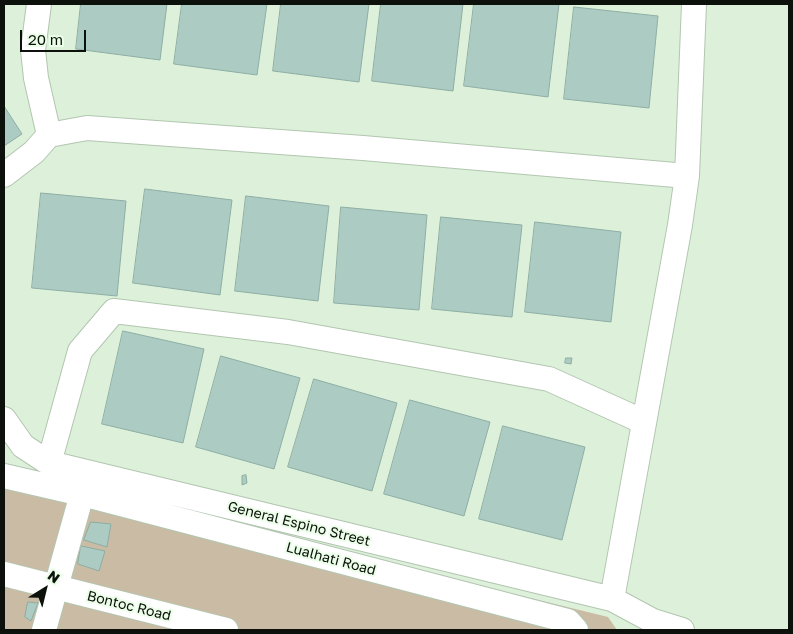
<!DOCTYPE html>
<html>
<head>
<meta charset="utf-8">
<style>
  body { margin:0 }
  #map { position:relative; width:793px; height:634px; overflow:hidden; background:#ddf1da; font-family:"Golos Text",sans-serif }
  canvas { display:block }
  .frame { position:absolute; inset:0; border:5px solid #0c120b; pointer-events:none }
  .north { position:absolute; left:20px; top:564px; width:50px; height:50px; -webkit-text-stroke:4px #eafee8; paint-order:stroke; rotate:36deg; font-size:14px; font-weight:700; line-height:20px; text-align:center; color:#0c120b }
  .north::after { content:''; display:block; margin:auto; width:18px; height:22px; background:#0c120b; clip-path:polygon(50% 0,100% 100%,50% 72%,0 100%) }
  .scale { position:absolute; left:20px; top:30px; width:66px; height:22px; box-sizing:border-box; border:2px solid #0c120b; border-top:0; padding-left:6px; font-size:15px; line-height:18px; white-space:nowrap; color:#0c120b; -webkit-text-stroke:4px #eafee8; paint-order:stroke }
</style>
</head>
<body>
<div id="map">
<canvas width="793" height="634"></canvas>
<div class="frame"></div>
<div class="north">N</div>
<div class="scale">20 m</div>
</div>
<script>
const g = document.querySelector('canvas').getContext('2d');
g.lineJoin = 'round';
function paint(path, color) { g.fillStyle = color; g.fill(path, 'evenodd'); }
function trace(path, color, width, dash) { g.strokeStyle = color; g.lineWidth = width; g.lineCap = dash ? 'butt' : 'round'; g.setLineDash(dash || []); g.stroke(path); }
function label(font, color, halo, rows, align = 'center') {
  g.font = font + ' "Golos Text",sans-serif'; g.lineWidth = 4; g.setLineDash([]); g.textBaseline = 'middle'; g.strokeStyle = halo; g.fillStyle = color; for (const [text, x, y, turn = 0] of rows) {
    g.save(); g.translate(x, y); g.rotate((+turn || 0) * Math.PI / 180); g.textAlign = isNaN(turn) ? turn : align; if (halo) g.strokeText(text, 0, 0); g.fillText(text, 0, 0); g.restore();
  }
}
paint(new Path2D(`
  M 4,472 L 64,484 L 608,617 L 617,630 L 4,630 Z`), '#cabba4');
const building = new Path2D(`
  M 81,4 L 167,4 L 160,60 L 76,49 Z
  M 182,4 L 267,4 L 257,75 L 174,64 Z
  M 281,4 L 369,4 L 359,82 L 273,71 Z
  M 381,4 L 463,4 L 453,91 L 372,81 Z
  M 474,4 L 559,4 L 548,97 L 464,86 Z
  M 574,7 L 658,16 L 649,108 L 564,99 Z
  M 4,106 L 22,134 L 4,146 Z
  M 145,189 L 232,200 L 220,295 L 133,283 Z
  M 41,193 L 126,201 L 117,296 L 32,288 Z
  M 246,196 L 329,206 L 318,301 L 235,291 Z
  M 341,207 L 427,215 L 419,310 L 334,303 Z
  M 441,217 L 522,225 L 512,317 L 432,309 Z
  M 535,222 L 621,232 L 611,322 L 525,312 Z
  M 123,331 L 204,349 L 183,443 L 102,424 Z
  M 221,356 L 300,378 L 274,469 L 196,447 Z
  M 566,358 L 572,358 L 571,364 L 565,363 Z
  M 314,379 L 397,403 L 372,491 L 288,467 Z
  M 410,400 L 490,422 L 464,516 L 384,494 Z
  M 503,426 L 585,447 L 562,540 L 479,519 Z
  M 246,475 L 247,483 L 242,485 L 242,476 Z
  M 91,522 L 111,524 L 107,547 L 84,540 Z
  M 81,546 L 105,551 L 99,571 L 78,564 Z
  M 28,602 L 38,603 L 31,621 L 25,617 Z`);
paint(building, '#acccc3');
trace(building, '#8eada4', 1);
const minor = new Path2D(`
  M 39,4 L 33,50 L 36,78 L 49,135
  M 4,175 L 34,152 L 49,135 L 87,128 L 363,148 L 687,176
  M 4,419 L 23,446 L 49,463 L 612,599 L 653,621 L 682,630
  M 49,463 L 80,351 L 114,311 L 288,332 L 549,379 L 644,422
  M 4,476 L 82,494 L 568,621 L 576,630
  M 4,574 L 226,630
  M 612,599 L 680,225 L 687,176 L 694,4
  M 44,630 L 82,494`);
trace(minor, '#b2c6b0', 26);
trace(minor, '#fff', 24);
label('14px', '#0c120b', '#eafee8', [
  ["General Espino Street",299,524,14],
  ["Lualhati Road",331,559,15],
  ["Bontoc Road",129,606,14]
]);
</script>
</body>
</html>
